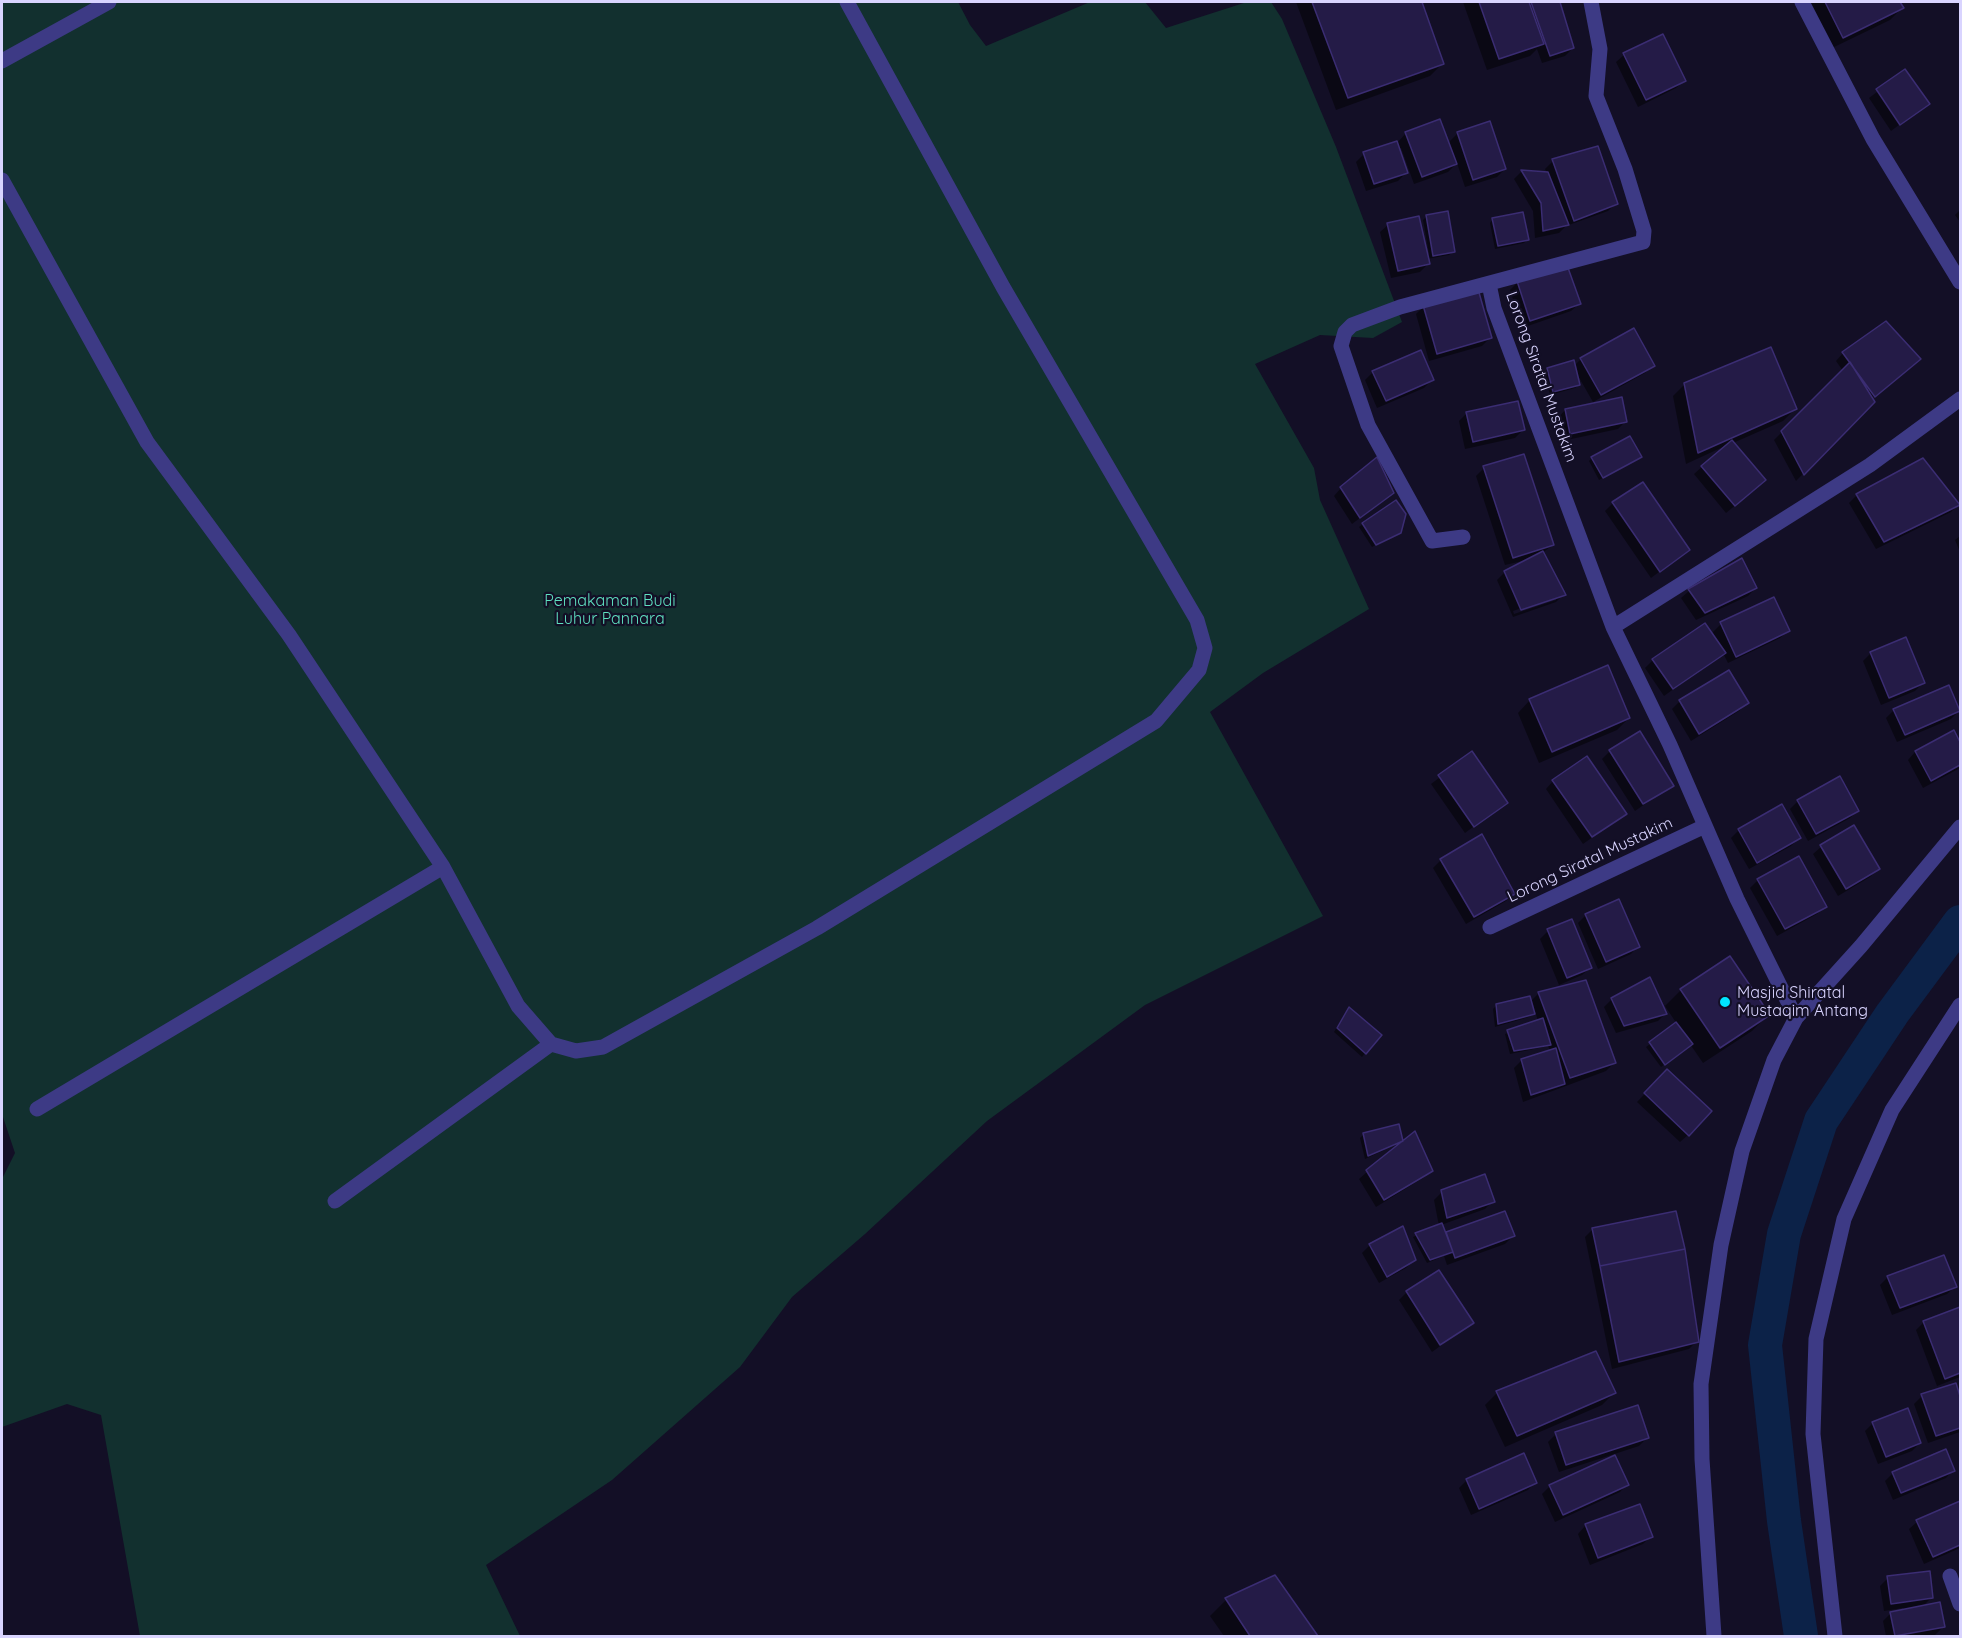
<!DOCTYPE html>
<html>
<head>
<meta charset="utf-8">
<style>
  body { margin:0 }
  #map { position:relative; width:1962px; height:1638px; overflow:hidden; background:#130f26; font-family:Quicksand,sans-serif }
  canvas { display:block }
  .frame { position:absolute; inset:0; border:3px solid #d9d4ff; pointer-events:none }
</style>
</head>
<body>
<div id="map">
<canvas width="1962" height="1638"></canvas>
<div class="frame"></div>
</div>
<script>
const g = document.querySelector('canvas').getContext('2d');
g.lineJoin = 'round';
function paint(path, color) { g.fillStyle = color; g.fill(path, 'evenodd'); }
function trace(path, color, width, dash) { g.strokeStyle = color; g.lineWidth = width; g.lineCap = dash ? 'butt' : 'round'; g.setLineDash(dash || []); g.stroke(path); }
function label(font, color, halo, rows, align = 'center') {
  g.font = font + ' Quicksand,sans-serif'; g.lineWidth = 4.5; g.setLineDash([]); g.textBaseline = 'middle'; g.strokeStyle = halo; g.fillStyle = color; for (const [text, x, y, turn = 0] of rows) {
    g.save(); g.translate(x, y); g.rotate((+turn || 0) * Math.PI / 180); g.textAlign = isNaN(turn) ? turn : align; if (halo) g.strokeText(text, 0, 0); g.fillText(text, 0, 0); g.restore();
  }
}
paint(new Path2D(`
  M 2,2 L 958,2 L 970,25 L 986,46 L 1090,2 L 1145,2 L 1166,28 L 1247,2 L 1271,2 L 1282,19 L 1336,147 L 1402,322 L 1373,338 L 1320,335 L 1255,364 L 1314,468 L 1320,500 L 1369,609 L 1263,673 L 1210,712 L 1323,916 L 1145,1005 L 987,1121 L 865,1234 L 792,1297 L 740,1367 L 612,1480 L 486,1565 L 520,1636 L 140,1636 L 101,1415 L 67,1404 L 2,1427 L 2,1179 L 15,1153 L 2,1114 Z`), '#12302f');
paint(new Path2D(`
  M 1296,2 L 1420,2 L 1442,64 L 1430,76 L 1336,110 Z
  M 1463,2 L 1558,2 L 1573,48 L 1565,56 L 1542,63 L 1537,49 L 1530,56 L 1487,70 Z
  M 1807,2 L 1899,2 L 1902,8 L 1890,20 L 1830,49 Z
  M 1624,55 L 1684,81 L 1676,88 L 1638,107 L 1616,62 Z
  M 1905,71 L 1928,103 L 1891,131 L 1869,98 Z
  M 1489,123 L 1505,169 L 1497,177 L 1465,187 L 1457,163 L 1448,172 L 1414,184 L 1401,148 L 1398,149 L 1406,173 L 1398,181 L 1366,191 L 1356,162 L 1364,154 L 1398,142 L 1406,133 L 1448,143 L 1457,134 Z
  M 1553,161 L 1616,203 L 1608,211 L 1566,226 L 1559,233 L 1535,238 L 1533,211 L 1514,179 L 1521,172 L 1547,173 L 1545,169 Z
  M 1960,210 L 1960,222 L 1955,215 Z
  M 1426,217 L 1453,252 L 1449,255 L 1427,259 L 1428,264 L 1420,272 L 1391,278 L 1380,232 L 1388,225 L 1429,254 L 1423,220 Z
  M 1493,219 L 1527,240 L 1524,243 L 1495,249 L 1490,223 Z
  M 1518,282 L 1579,304 L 1571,311 L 1522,328 L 1510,290 Z
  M 1424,306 L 1490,338 L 1482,346 L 1429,361 L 1416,314 Z
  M 1843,353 L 1911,367 L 1871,399 L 1873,402 L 1796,481 L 1774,440 L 1843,371 L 1836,361 Z
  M 1581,359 L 1653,365 L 1645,373 L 1593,402 L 1577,374 L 1579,385 L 1575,388 L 1550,395 L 1544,373 L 1547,369 L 1574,366 Z
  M 1373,372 L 1432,380 L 1424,388 L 1377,408 L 1365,380 Z
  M 1685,384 L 1795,409 L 1783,421 L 1733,443 L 1756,488 L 1726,513 L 1694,474 L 1725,446 L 1686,464 L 1673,396 Z
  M 1565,410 L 1626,421 L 1618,429 L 1562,441 L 1558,418 Z
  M 1467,413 L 1523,430 L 1515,438 L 1465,449 L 1459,421 Z
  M 1592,458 L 1636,460 L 1599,480 L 1589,461 Z
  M 1923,460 L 1959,504 L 1951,512 L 1876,549 L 1849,503 L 1857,495 Z
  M 1484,468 L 1553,545 L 1542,553 L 1564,594 L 1556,602 L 1513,617 L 1497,580 L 1505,572 L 1531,559 L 1505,565 L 1476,476 ZM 1556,596 L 1556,600 L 1514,614 L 1513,611 Z
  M 1341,488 L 1393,493 L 1352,524 L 1334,496 Z
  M 1613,503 L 1688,550 L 1651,578 L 1605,511 Z
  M 1363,524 L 1399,532 L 1372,547 L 1359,527 Z
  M 1960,536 L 1960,552 L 1955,540 Z
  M 1742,560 L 1756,588 L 1748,596 L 1696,620 L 1681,598 L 1689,591 Z
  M 1721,624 L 1788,631 L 1780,638 L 1728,663 L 1723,653 L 1664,696 L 1645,668 L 1653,660 L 1715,640 L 1713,632 Z
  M 1871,653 L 1923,683 L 1915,691 L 1881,705 L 1863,661 Z
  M 1530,700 L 1629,718 L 1617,730 L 1539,763 L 1518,713 Z
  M 1680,701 L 1747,703 L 1739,711 L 1691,741 L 1672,709 Z
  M 1894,710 L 1959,711 L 1951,719 L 1897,742 L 1886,718 Z
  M 1954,732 L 1960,745 L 1960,768 L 1923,788 L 1908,760 L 1915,752 Z
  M 1610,751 L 1672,785 L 1635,811 L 1602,759 Z
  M 1472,753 L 1506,802 L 1465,833 L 1431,784 Z
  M 1553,781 L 1625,814 L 1583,844 L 1546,789 Z
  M 1798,801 L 1857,811 L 1850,818 L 1808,841 L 1790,809 Z
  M 1739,830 L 1799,838 L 1791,846 L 1749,869 L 1731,838 Z
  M 1821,847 L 1878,869 L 1870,877 L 1838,896 L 1813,854 Z
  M 1441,860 L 1514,893 L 1506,901 L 1466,924 L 1433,868 Z
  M 1758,880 L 1825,906 L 1817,914 L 1777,936 L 1750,888 Z
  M 1586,915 L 1638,946 L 1631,954 L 1598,969 L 1578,923 Z
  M 1548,931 L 1590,968 L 1582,975 L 1559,985 L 1540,939 Z
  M 1681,990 L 1768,1015 L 1752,1031 L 1703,1063 L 1690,1044 L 1661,1067 L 1646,1047 L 1677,1024 L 1665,1006 Z
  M 1539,993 L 1614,1063 L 1606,1071 L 1523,1102 L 1514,1068 L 1522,1060 L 1550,1051 L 1548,1046 L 1510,1054 L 1505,1034 L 1538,1021 L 1535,1011 L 1529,1017 L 1495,1027 L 1493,1009 L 1497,1005 L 1530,1002 Z
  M 1612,999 L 1666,1013 L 1658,1021 L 1616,1033 L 1604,1007 Z
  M 1346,1012 L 1365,1053 L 1362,1057 L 1334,1032 Z
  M 1667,1071 L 1688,1135 L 1680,1142 L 1637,1102 Z
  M 1398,1126 L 1402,1142 L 1365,1159 L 1360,1138 L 1364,1134 Z
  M 1431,1170 L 1423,1178 L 1376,1207 L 1359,1179 L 1367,1172 Z
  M 1442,1192 L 1493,1201 L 1485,1209 L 1441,1225 L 1445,1235 L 1513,1236 L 1505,1244 L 1447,1265 L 1444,1256 L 1427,1263 L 1413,1237 L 1439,1226 L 1434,1200 ZM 1448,1234 L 1454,1250 L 1452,1251 L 1446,1236 Z
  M 1593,1229 L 1697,1341 L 1689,1349 L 1612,1369 L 1585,1237 Z
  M 1370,1245 L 1414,1260 L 1406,1268 L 1379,1283 L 1362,1253 Z
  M 1888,1277 L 1955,1287 L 1947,1294 L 1892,1315 L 1880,1285 Z
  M 1407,1292 L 1472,1323 L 1432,1352 L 1399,1300 Z
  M 1960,1309 L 1960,1377 L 1937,1386 L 1916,1330 L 1924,1322 Z
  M 1595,1353 L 1614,1393 L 1602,1405 L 1505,1447 L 1485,1405 L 1497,1393 Z
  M 1955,1384 L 1960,1401 L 1960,1432 L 1928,1443 L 1914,1404 L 1922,1396 Z
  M 1873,1423 L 1920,1443 L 1912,1451 L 1878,1464 L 1865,1431 Z
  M 1556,1434 L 1647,1438 L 1639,1446 L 1559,1472 L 1548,1442 Z
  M 1953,1470 L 1946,1478 L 1893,1500 L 1885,1481 L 1893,1473 Z
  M 1467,1480 L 1535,1482 L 1528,1490 L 1471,1515 L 1459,1488 Z
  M 1627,1484 L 1620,1492 L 1555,1522 L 1542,1494 L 1550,1486 Z
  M 1960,1503 L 1960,1548 L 1924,1564 L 1909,1529 L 1917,1522 Z
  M 1640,1505 L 1651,1536 L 1643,1544 L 1590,1565 L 1578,1534 L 1585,1526 Z
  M 1275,1577 L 1316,1636 L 1224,1636 L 1210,1616 L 1226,1600 Z
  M 1888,1578 L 1932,1597 L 1922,1607 L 1943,1627 L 1935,1635 L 1886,1636 L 1883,1621 L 1891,1613 L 1903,1611 L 1903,1608 L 1884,1611 L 1880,1586 Z`), '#0007');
trace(new Path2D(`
  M 1801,1636 L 1784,1521 L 1765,1345 L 1784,1234 L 1821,1121 L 1892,1014 L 1960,922`), '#0c2248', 34);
const building = new Path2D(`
  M 1312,2 L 1422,2 L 1444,64 L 1348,98 Z
  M 1479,2 L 1529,2 L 1544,44 L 1499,59 Z
  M 1531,2 L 1560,2 L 1574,48 L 1550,56 Z
  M 1825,2 L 1900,2 L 1904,8 L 1843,38 Z
  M 1663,34 L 1686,81 L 1646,100 L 1623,53 Z
  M 1905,69 L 1930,104 L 1900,125 L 1876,89 Z
  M 1440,119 L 1457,164 L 1422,177 L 1405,132 Z
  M 1490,121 L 1506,169 L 1473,180 L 1457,132 Z
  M 1397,141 L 1408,173 L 1374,184 L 1363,152 Z
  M 1598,146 L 1618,204 L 1574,221 L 1552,159 Z
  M 1521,170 L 1548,172 L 1569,225 L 1543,231 L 1541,203 Z
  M 1448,211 L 1455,252 L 1433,256 L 1426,215 Z
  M 1523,212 L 1529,240 L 1498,246 L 1492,218 Z
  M 1419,216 L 1430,264 L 1398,271 L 1387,223 Z
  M 1567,265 L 1581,304 L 1530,321 L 1517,281 Z
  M 1478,289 L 1492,338 L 1437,354 L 1423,305 Z
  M 1886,321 L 1921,359 L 1875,397 L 1842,352 Z
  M 1634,328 L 1655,366 L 1601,395 L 1580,358 Z
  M 1771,347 L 1797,409 L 1698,453 L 1684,383 Z
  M 1421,350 L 1434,380 L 1386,401 L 1372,371 Z
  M 1574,360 L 1580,385 L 1553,392 L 1547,368 Z
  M 1850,362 L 1875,402 L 1804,475 L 1781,431 Z
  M 1622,397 L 1627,422 L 1570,434 L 1565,409 Z
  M 1518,401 L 1525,430 L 1473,442 L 1466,412 Z
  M 1630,436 L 1642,457 L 1603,478 L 1591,457 Z
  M 1732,440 L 1766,480 L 1735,506 L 1701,466 Z
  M 1524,454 L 1554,545 L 1513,558 L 1483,466 Z
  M 1377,457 L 1394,493 L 1360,518 L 1340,487 Z
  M 1923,458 L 1960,505 L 1884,542 L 1856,494 Z
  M 1643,482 L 1690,550 L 1660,572 L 1612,502 Z
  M 1396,500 L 1406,514 L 1401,533 L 1376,545 L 1362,523 Z
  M 1543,551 L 1566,595 L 1521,610 L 1504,571 Z
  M 1742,558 L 1757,588 L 1705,613 L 1688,589 Z
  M 1774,597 L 1790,631 L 1736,657 L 1720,622 Z
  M 1705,623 L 1726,653 L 1673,689 L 1652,659 Z
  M 1906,637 L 1925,683 L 1889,698 L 1870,652 Z
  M 1608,665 L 1630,718 L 1552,752 L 1529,699 Z
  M 1729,670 L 1749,703 L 1699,734 L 1679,700 Z
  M 1949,685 L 1960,711 L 1905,735 L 1893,709 Z
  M 1954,730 L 1960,742 L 1960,765 L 1931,781 L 1915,751 Z
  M 1640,731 L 1674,786 L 1643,804 L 1609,750 Z
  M 1472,751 L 1508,803 L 1474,827 L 1438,775 Z
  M 1587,756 L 1627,814 L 1592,837 L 1552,780 Z
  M 1840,776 L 1859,811 L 1816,834 L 1797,800 Z
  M 1782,804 L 1801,838 L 1757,863 L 1738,829 Z
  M 1854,825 L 1880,869 L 1846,889 L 1820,845 Z
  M 1482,834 L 1515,894 L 1474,917 L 1440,859 Z
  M 1799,856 L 1827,907 L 1785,929 L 1757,879 Z
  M 1619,899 L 1640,947 L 1606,962 L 1585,914 Z
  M 1572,919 L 1592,968 L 1567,978 L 1547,929 Z
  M 1730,956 L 1770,1015 L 1720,1048 L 1680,989 Z
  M 1650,977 L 1667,1014 L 1624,1026 L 1611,998 Z
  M 1586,980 L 1616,1063 L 1570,1078 L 1538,992 Z
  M 1530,996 L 1535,1014 L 1498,1024 L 1496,1004 Z
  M 1349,1007 L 1382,1035 L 1366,1054 L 1337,1028 Z
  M 1543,1018 L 1551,1045 L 1514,1051 L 1507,1030 Z
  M 1676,1022 L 1693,1044 L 1665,1065 L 1649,1042 Z
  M 1556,1048 L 1565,1084 L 1531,1095 L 1521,1059 Z
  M 1667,1069 L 1712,1111 L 1689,1136 L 1644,1093 Z
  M 1399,1124 L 1403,1141 L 1368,1156 L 1363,1133 Z
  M 1415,1131 L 1433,1171 L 1384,1200 L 1366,1170 Z
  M 1485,1174 L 1495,1202 L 1447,1218 L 1441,1190 Z
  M 1505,1211 L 1515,1236 L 1455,1258 L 1446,1232 Z
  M 1676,1211 L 1685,1249 L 1600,1266 L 1592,1228 Z
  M 1442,1223 L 1453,1252 L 1430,1260 L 1415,1233 Z
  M 1403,1226 L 1416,1260 L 1387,1277 L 1369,1244 Z
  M 1685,1249 L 1699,1342 L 1619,1362 L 1600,1266 Z
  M 1944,1255 L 1957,1287 L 1900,1308 L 1887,1276 Z
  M 1439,1270 L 1474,1323 L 1440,1345 L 1406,1291 Z
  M 1960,1307 L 1960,1373 L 1945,1379 L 1923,1321 Z
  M 1596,1351 L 1616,1393 L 1517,1436 L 1496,1391 Z
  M 1956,1383 L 1960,1396 L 1960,1428 L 1936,1436 L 1921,1394 Z
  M 1638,1405 L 1649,1438 L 1566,1465 L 1555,1432 Z
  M 1908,1408 L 1921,1443 L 1886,1457 L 1872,1422 Z
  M 1946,1449 L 1955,1471 L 1901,1493 L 1892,1472 Z
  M 1524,1453 L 1537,1483 L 1479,1509 L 1466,1479 Z
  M 1615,1455 L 1629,1485 L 1563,1515 L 1549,1485 Z
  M 1960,1501 L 1960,1545 L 1933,1557 L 1916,1520 Z
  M 1640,1504 L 1653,1537 L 1598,1558 L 1585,1524 Z
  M 1930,1571 L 1933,1598 L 1891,1604 L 1887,1576 Z
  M 1275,1575 L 1318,1636 L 1250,1636 L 1225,1598 Z
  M 1940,1602 L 1945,1627 L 1895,1636 L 1890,1612 Z`);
paint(building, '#241b47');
trace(building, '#3b2d73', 1.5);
trace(new Path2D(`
  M 2,61 L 109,2
  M 2,180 L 147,442 L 289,635 L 443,867 L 518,1006 L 551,1044 L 576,1051 L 603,1047 L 817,928 L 1156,721 L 1199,670 L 1205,648 L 1197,620 L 1003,287 L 847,2
  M 37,1109 L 443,867
  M 335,1201 L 551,1044`), '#3d3a85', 15);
trace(new Path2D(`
  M 1489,284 L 1494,308 L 1613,627 L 1670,745 L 1737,899 L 1796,1018
  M 1463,537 L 1432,541 L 1368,425 L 1341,346 L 1345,332 L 1352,325 L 1400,307 L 1643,242 L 1644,231 L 1625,169 L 1596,96 L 1600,49 L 1591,2
  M 1613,627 L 1870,465 L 1960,399
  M 1490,927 L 1705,826
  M 1950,1576 L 1960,1604
  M 1714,1636 L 1702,1459 L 1701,1384 L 1721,1245 L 1742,1151 L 1774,1060 L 1796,1018 L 1861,946 L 1960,827
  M 1835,1636 L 1813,1434 L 1816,1339 L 1844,1219 L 1892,1110 L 1960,1005`), '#3d3a85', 15);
trace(new Path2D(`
  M 1802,2 L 1873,139 L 1960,282`), '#3d3a85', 15);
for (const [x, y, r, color] of [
  [1725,1002,6,"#00e5ff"]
]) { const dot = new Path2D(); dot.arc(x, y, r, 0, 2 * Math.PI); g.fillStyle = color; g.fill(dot); trace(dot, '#130f26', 2); }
label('16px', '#d9d4ff', '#130f26', [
  ["Lorong Siratal Mustakim",1541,377,70],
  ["Lorong Siratal Mustakim",1590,860,-25]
]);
label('16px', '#5fe0c0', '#130f26', [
  ["Pemakaman Budi",610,601],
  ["Luhur Pannara",610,619]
]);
label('16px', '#d9d4ff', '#130f26', [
  ["Masjid Shiratal",1737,993],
  ["Mustaqim Antang",1737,1011]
], 'left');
</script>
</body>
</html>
